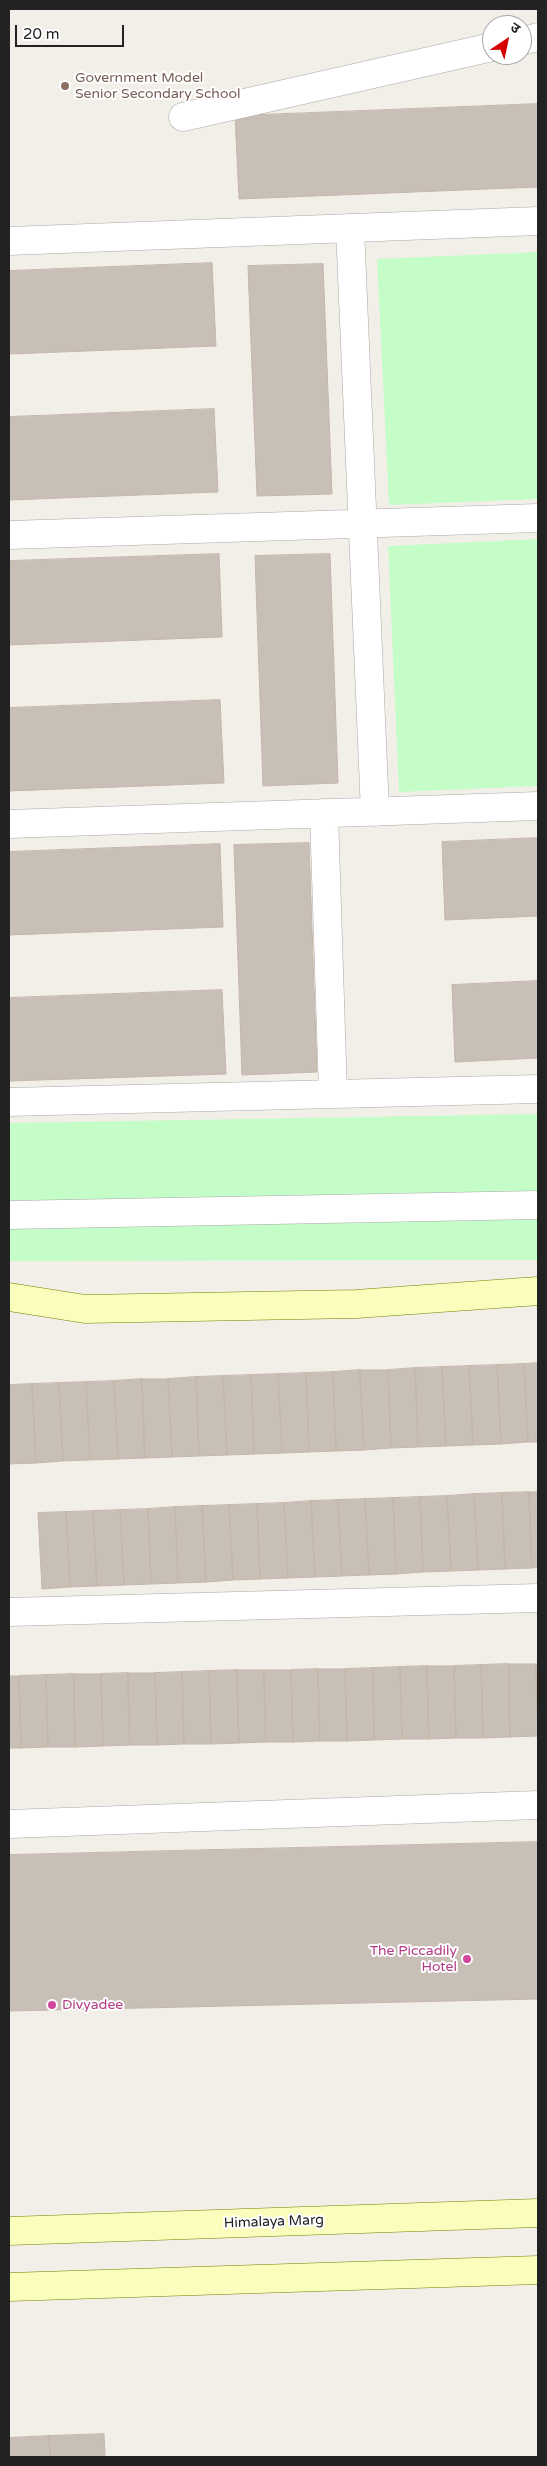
<!DOCTYPE html>
<html>
<head>
<meta charset="utf-8">
<style>
  body { margin:0 }
  #map { position:relative; width:547px; height:2466px; overflow:hidden; background:#f2efe8; font-family:"Varela Round","Noto Sans Devanagari",sans-serif }
  canvas { display:block }
  .frame { position:absolute; inset:0; border:10px solid #222; pointer-events:none }
  .north { position:absolute; left:482px; top:15px; width:50px; height:50px; box-sizing:border-box; background:#fff; border:1px solid #a7a7a7; border-radius:50%; rotate:34deg; font-size:14px; font-weight:700; line-height:20px; text-align:center; color:#222 }
  .north::after { content:''; display:block; margin:auto; width:18px; height:22px; background:#d40001; clip-path:polygon(50% 0,100% 100%,50% 72%,0 100%) }
  .scale { position:absolute; left:15px; top:25px; width:109px; height:22px; box-sizing:border-box; border:2px solid #222; border-top:0; padding-left:6px; font-size:15px; line-height:18px; white-space:nowrap; color:#222; -webkit-text-stroke:4px #fff; paint-order:stroke }
</style>
</head>
<body>
<div id="map">
<canvas width="547" height="2466"></canvas>
<div class="frame"></div>
<div class="north">उ</div>
<div class="scale">20 m</div>
</div>
<script>
const g = document.querySelector('canvas').getContext('2d');
g.lineJoin = 'round';
function paint(path, color) { g.fillStyle = color; g.fill(path, 'evenodd'); }
function trace(path, color, width, dash) { g.strokeStyle = color; g.lineWidth = width; g.lineCap = dash ? 'butt' : 'round'; g.setLineDash(dash || []); g.stroke(path); }
function label(font, color, halo, rows, align = 'center') {
  g.font = font + ' "Varela Round",sans-serif'; g.lineWidth = 4; g.setLineDash([]); g.textBaseline = 'middle'; g.strokeStyle = halo; g.fillStyle = color; for (const [text, x, y, turn = 0] of rows) {
    g.save(); g.translate(x, y); g.rotate((+turn || 0) * Math.PI / 180); g.textAlign = isNaN(turn) ? turn : align; if (halo) g.strokeText(text, 0, 0); g.fillText(text, 0, 0); g.restore();
  }
}
paint(new Path2D(`
  M 538,252 L 538,499 L 389,505 L 377,259 Z
  M 538,539 L 538,786 L 399,792 L 388,546 Z
  M 538,1114 L 538,1260 L 9,1261 L 9,1123 Z`), '#c5fdc9');
const building = new Path2D(`
  M 538,104 L 538,187 L 239,199 L 235,116 Z
  M 212,263 L 216,346 L 9,354 L 9,271 Z
  M 323,264 L 332,494 L 257,496 L 248,266 Z
  M 214,409 L 218,492 L 9,500 L 9,417 Z
  M 219,554 L 222,637 L 9,645 L 9,561 Z
  M 330,554 L 338,783 L 263,786 L 255,556 Z
  M 220,700 L 224,783 L 9,791 L 9,708 Z
  M 538,838 L 538,916 L 445,920 L 442,842 Z
  M 309,843 L 317,1072 L 242,1075 L 234,845 Z
  M 220,844 L 223,927 L 9,935 L 9,852 Z
  M 538,981 L 538,1058 L 455,1062 L 452,985 Z
  M 222,990 L 226,1074 L 9,1081 L 9,998 Z
  M 538,1363 L 538,1442 L 528,1442 L 524,1364 Z
  M 524,1364 L 528,1442 L 501,1444 L 497,1365 Z
  M 497,1365 L 501,1444 L 473,1445 L 469,1366 Z
  M 469,1366 L 473,1445 L 446,1446 L 442,1367 Z
  M 442,1367 L 446,1446 L 418,1447 L 415,1368 Z
  M 415,1368 L 418,1447 L 391,1448 L 388,1370 Z
  M 360,1370 L 388,1370 L 391,1448 L 364,1450 Z
  M 360,1370 L 364,1450 L 336,1451 L 333,1372 Z
  M 333,1372 L 336,1451 L 309,1452 L 306,1373 Z
  M 306,1373 L 309,1452 L 282,1453 L 278,1374 Z
  M 278,1374 L 282,1453 L 254,1454 L 251,1375 Z
  M 251,1375 L 254,1454 L 227,1455 L 223,1376 Z
  M 223,1376 L 227,1455 L 199,1456 L 196,1377 Z
  M 196,1377 L 199,1456 L 172,1457 L 168,1379 Z
  M 142,1379 L 145,1458 L 118,1459 L 114,1381 Z
  M 142,1379 L 168,1379 L 172,1457 L 145,1458 Z
  M 114,1381 L 118,1459 L 90,1460 L 86,1382 Z
  M 86,1382 L 90,1460 L 63,1461 L 59,1383 Z
  M 59,1383 L 63,1461 L 36,1463 L 32,1384 Z
  M 32,1384 L 36,1463 L 9,1464 L 9,1385 Z
  M 529,1492 L 532,1568 L 505,1569 L 502,1493 Z
  M 529,1492 L 538,1492 L 538,1567 L 532,1568 Z
  M 502,1493 L 505,1569 L 478,1570 L 474,1494 Z
  M 474,1494 L 478,1570 L 451,1571 L 447,1496 Z
  M 447,1496 L 451,1571 L 423,1572 L 420,1497 Z
  M 420,1497 L 423,1572 L 396,1574 L 393,1498 Z
  M 393,1498 L 396,1574 L 369,1575 L 365,1499 Z
  M 365,1499 L 369,1575 L 342,1576 L 338,1500 Z
  M 338,1500 L 342,1576 L 315,1577 L 311,1501 Z
  M 311,1501 L 315,1577 L 288,1578 L 284,1503 Z
  M 284,1503 L 288,1578 L 260,1579 L 257,1504 Z
  M 257,1504 L 260,1579 L 233,1580 L 229,1505 Z
  M 229,1505 L 233,1580 L 206,1582 L 202,1506 Z
  M 202,1506 L 206,1582 L 178,1583 L 175,1507 Z
  M 175,1507 L 178,1583 L 151,1584 L 148,1509 Z
  M 148,1509 L 151,1584 L 124,1585 L 120,1510 Z
  M 120,1510 L 124,1585 L 97,1586 L 93,1511 Z
  M 93,1511 L 97,1586 L 70,1587 L 66,1512 Z
  M 66,1512 L 70,1587 L 42,1589 L 38,1513 Z
  M 509,1664 L 536,1664 L 538,1736 L 510,1737 Z
  M 509,1664 L 510,1737 L 483,1738 L 481,1665 Z
  M 536,1664 L 538,1664 L 538,1736 Z
  M 481,1665 L 483,1738 L 456,1738 L 454,1666 Z
  M 427,1666 L 429,1739 L 402,1739 L 400,1667 Z
  M 427,1666 L 454,1666 L 456,1738 L 429,1739 Z
  M 400,1667 L 402,1739 L 374,1740 L 373,1668 Z
  M 373,1668 L 374,1740 L 347,1741 L 345,1669 Z
  M 318,1669 L 320,1741 L 293,1742 L 291,1670 Z
  M 318,1669 L 345,1669 L 347,1741 L 320,1741 Z
  M 237,1670 L 239,1743 L 211,1744 L 209,1671 Z
  M 237,1670 L 264,1670 L 266,1742 L 239,1743 Z
  M 264,1670 L 291,1670 L 293,1742 L 266,1742 Z
  M 209,1671 L 211,1744 L 184,1744 L 182,1672 Z
  M 182,1672 L 184,1744 L 157,1745 L 155,1673 Z
  M 128,1673 L 130,1745 L 103,1746 L 101,1674 Z
  M 128,1673 L 155,1673 L 157,1745 L 130,1745 Z
  M 74,1674 L 75,1747 L 48,1747 L 46,1675 Z
  M 74,1674 L 101,1674 L 103,1746 L 75,1747 Z
  M 46,1675 L 48,1747 L 21,1748 L 19,1676 Z
  M 9,1676 L 19,1676 L 21,1748 L 9,1748 Z
  M 538,1842 L 538,1999 L 9,2011 L 9,1855 Z
  M 104,2434 L 105,2457 L 50,2457 L 49,2436 Z
  M 49,2436 L 50,2457 L 9,2457 L 9,2438 Z`);
paint(building, '#c8bfb7');
trace(building, '#c5b6a9', 1);
const street = new Path2D(`
  M 522,41 L 538,37
  M 183,117 L 492,47
  M 350,228 L 375,812
  M 9,241 L 538,221
  M 9,535 L 538,518
  M 324,813 L 333,1094
  M 9,824 L 538,806
  M 9,1102 L 538,1089
  M 9,1215 L 538,1205
  M 9,1612 L 538,1598
  M 9,1824 L 538,1805`);
const secondary = new Path2D(`
  M 9,1297 L 85,1309 L 356,1304 L 538,1291
  M 9,2231 L 538,2213
  M 9,2287 L 538,2270`);
trace(street, '#a9a9a9', 29);
trace(secondary, '#748200', 29);
trace(street, '#fff', 28);
trace(secondary, '#fafdbb', 28);
for (const [x, y, r, color] of [
  [65,86,5,"#8d6e63"],
  [467,1959,5,"#d1479c"],
  [52,2005,5,"#d1479c"]
]) { const dot = new Path2D(); dot.arc(x, y, r, 0, 2 * Math.PI); g.fillStyle = color; g.fill(dot); trace(dot, '#fff', 2); }
label('14px', '#785e54', '#fff', [
  ["Government Model",75,78],
  ["Senior Secondary School",75,94]
], 'left');
label('14px', '#b23c85', '#fff', [
  ["The Piccadily",457,1951],
  ["Hotel",457,1967],
  ["Divyadee",62,2005,"left"]
], 'right');
label('14px', '#222', '#fff', [
  ["Himalaya Marg",274,2222,-2]
]);
</script>
</body>
</html>
